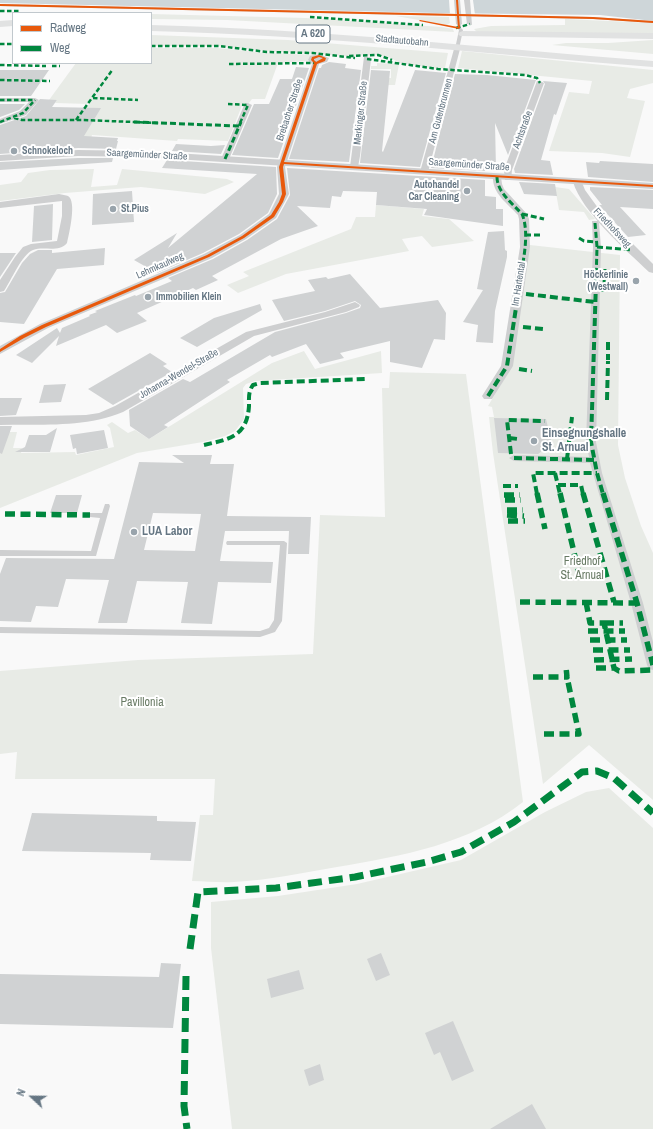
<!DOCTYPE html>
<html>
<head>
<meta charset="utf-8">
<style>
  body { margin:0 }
  #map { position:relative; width:653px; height:1129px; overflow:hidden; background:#f9f9f9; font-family:"Archivo Narrow",sans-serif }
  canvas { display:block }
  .legend { position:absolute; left:12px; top:12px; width:140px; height:52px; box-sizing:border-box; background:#fff; border:1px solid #c1c8cd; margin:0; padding:5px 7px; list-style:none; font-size:12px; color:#657683 }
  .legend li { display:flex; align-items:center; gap:8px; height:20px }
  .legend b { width:20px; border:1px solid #c1c8cd }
  .north { position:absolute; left:12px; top:1077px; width:40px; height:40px; -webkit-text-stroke:3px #fff; paint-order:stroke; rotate:292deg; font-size:11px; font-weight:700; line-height:16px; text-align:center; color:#657683 }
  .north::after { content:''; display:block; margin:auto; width:14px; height:18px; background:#657683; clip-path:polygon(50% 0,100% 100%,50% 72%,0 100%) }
</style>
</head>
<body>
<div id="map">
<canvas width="653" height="1129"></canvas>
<ul class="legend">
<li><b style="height:5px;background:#e8590c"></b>Radweg</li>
<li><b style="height:5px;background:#00873e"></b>Weg</li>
</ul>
<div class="north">N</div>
</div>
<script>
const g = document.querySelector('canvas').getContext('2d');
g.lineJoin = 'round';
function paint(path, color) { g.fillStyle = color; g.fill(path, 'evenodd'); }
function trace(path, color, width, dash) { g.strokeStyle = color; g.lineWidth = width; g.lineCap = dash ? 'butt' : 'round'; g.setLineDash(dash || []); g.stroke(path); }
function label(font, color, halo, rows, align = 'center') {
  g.font = font + ' "Archivo Narrow",sans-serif'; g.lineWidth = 4; g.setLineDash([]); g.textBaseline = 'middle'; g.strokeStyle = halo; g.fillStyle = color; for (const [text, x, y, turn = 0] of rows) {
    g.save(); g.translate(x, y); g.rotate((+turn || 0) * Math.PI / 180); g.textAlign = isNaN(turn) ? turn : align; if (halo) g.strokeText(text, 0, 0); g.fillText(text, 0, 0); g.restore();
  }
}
paint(new Path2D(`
  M 151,14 L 306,18 L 442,27 L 453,29 L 454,32 L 227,20 L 151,19 Z
  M 396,16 L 449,17 L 450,23 L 447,25 Z
  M 565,19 L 653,23 L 653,34 L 477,32 L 474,29 L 491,26 L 565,25 Z
  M 151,35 L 288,40 L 448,53 L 445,68 L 438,69 L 400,63 L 389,57 L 378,55 L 346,56 L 267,51 L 219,46 L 151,46 Z
  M 653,40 L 653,54 L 552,45 L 566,43 L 608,43 Z
  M 151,48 L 218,48 L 266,53 L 318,55 L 311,57 L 308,61 L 278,63 L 265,99 L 252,99 L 249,103 L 243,103 L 228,141 L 178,139 L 177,141 L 92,135 L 90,143 L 63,143 L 89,104 L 55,103 L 57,100 L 49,100 L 76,63 L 151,63 Z
  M 462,51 L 653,70 L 653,83 L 630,89 L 627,98 L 645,101 L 630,157 L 602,153 L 549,151 L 569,92 L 589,94 L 592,81 L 458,68 Z
  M 377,63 L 399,64 L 395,85 L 388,85 L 388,78 L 391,78 L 391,69 L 371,69 L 371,66 L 377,66 Z
  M 94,169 L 91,187 L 117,185 L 122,169 L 227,179 L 234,182 L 205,194 L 141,187 L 65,193 L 0,201 L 0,185 L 21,182 L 28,173 L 50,170 Z
  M 555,187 L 569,189 L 595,219 L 589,220 L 584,212 L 559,210 Z
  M 376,205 L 424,209 L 422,216 L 449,219 L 474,241 L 432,247 L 422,236 L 402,239 L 409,251 L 286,274 L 238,293 L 227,285 L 249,276 L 243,272 L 351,229 L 356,217 L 375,217 Z
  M 530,245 L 620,255 L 618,445 L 625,478 L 641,526 L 653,553 L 653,800 L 589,745 L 543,784 L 493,453 L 489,417 L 494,417 L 492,407 L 488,406 L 506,376 Z
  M 304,351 L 315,369 L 381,351 L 382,373 L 255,381 L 246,384 L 243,388 L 244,419 L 235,431 L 225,436 L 203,442 L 137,453 L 0,508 L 0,432 L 17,432 L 13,448 L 22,448 L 21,453 L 75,452 L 76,455 L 114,447 L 110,428 L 107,425 L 112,422 L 128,433 L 135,430 L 149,439 L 272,363 Z
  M 390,372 L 466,374 L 523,802 C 470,844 402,856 337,867 C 303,873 269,880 234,882 C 220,883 206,881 192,881 L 200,815 L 213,815 L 215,779 L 15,779 L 17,752 L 0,754 L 0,671 L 138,660 L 313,654 L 320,515 L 385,517 L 382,388 L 389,388 Z
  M 609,788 L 653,828 L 653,1129 L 232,1129 L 211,948 L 211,902 L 278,896 L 357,884 L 461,860 L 545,812 L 586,792 Z`), '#e8ebe6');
paint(new Path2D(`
  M 0,0 L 653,0 L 653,21 L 600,15 L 438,13 L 0,3 Z`), '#ced6d9');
paint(new Path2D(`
  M 449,0 L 473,0 L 475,15 L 450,15 Z`), '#f9f9f9');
paint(new Path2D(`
  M 329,62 L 346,64 L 345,68 L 361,70 L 349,162 L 289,159 L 319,68 L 321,68 L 322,65 Z
  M 296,67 L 309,68 L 278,158 L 232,155 L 254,104 L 269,104 L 280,79 L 292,79 Z
  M 0,70 L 49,70 L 31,96 L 0,96 Z
  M 371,70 L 390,71 L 382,151 L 383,152 L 415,70 L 446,73 L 420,167 L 360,163 Z
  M 455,74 L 487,75 L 536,80 L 508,155 L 495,123 L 496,169 L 485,169 L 485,171 L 431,168 Z
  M 543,81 L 567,83 L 556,115 L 554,114 L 541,160 L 550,161 L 553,175 L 515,173 L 514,169 L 545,84 Z
  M 40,99 L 57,100 L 52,107 L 101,108 L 84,136 L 118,138 L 117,141 L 118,141 L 116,149 L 78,148 L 0,154 L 0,125 L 26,116 Z
  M 0,104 L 25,104 L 19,110 L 0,117 Z
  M 176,144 L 211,146 L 225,145 L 221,154 L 172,151 Z
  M 78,158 L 113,158 L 112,162 L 0,170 L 0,162 Z
  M 167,160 L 276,167 L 277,194 L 268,213 L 239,234 L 203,253 L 157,273 L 134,260 L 177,233 L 168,248 L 257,174 L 162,168 Z
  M 600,161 L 653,164 L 653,182 L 588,177 L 586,162 L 599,163 Z
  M 287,168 L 485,180 L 485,196 L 496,197 L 496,209 L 503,209 L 503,226 L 424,215 L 427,209 L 376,205 L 377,192 L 343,191 L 341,197 L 332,196 L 330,208 L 297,206 L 318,226 L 281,239 L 212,276 L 218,280 L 196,290 L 193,288 L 137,313 L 147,321 L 117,333 L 106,325 L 56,346 L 59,336 L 32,363 L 16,355 L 57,328 L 60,333 L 62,328 L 90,316 L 89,315 L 97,312 L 95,311 L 135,295 L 136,296 L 172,281 L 168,278 L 213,259 L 247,240 L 277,219 L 290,195 Z
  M 519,182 L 555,184 L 557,196 L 524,194 Z
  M 590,187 L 653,190 L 653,209 L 620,207 L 646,235 L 628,237 L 599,205 L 602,205 L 590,190 Z
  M 132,191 L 134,222 L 92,225 L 93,194 Z
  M 53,204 L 52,240 L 32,242 L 34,206 Z
  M 504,231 L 505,250 L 507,251 L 507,257 L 495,311 L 493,343 L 476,342 L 478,325 L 463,322 L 483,290 L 477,289 L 488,232 Z
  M 105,248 L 104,265 L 57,269 L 24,324 L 0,322 L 0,293 L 5,292 L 22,263 L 30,254 L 38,250 L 52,250 L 52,253 Z
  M 0,253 L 16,253 L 0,277 Z
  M 350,274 L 380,308 L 438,300 L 446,313 L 445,340 L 434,339 L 422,368 L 390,362 L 390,341 L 340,353 L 344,358 L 320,364 L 306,344 L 272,357 L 270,355 L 227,380 L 230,382 L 164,425 L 168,427 L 149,439 L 130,426 L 129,410 L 183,379 L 190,382 L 275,332 L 346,313 L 360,308 L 361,305 L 355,301 L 325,311 L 284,321 L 272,300 L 315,291 L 308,280 L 326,277 L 328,279 Z
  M 260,304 L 262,310 L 197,347 L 180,338 L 214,318 Z
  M 150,353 L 167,364 L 163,366 L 172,372 L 113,405 L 88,389 Z
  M 66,384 L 61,402 L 39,403 L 44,385 Z
  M 0,398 L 22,398 L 16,415 L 0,416 Z
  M 494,418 L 546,419 L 552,444 L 538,454 L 498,453 Z
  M 0,426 L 12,426 L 2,454 L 0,453 Z
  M 57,428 L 50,452 L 15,452 L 25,447 L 29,435 L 46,435 Z
  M 104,430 L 108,448 L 77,454 L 76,448 L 73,449 L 70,435 Z
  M 172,455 L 212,455 L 210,464 L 234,464 L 227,516 L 311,517 L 309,554 L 288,554 L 289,531 L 225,531 L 220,561 L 273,562 L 271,583 L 218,582 L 212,624 L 181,623 L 188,582 L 137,581 L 127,623 L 98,623 L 109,580 L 66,579 L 58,607 L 36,606 L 31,622 L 0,621 L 0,574 L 6,558 L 114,559 L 139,462 L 184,463 ZM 153,513 L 201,514 L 195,551 L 144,550 Z
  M 56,495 L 82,495 L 77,513 L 50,513 Z
  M 32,813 L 157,816 L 157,821 L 196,822 L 191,861 L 150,860 L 151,853 L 22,851 Z
  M 381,953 L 390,975 L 376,981 L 367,959 Z
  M 161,963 L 181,964 L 173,1028 L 0,1024 L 0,974 L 159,977 Z
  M 299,970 L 304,989 L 271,998 L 267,979 Z
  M 453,1021 L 474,1071 L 452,1081 L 440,1052 L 434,1055 L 425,1033 Z
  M 320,1064 L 324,1080 L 309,1086 L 304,1070 Z
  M 532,1104 L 546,1129 L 490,1129 Z`), '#d0d2d3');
paint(new Path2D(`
  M 0,4 L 593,17 L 653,21 L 653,23 L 593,19 L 0,6 Z
  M 459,23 L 461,24 L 461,28 L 463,30 L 459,49 L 457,50 L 455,49 L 459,30 L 457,28 L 457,24 Z
  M 105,504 L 109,504 L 110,506 L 96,556 L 0,556 L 0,550 L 91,551 L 100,518 L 90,517 L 87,515 L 90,513 L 102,513 Z
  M 227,541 L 284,541 L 287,543 L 282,621 L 275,632 L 260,637 L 0,633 L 0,627 L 260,631 L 269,628 L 274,620 L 280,545 L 227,545 L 226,543 Z`), '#cecfd0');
paint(new Path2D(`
  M 592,221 L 598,221 L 599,223 L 601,247 L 596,442 L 602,473 L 643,603 L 653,642 L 653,670 L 649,669 L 647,665 L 631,603 L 590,463 L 514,461 L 509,458 L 514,455 L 589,457 L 586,442 L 593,247 Z`), '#cecfd0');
paint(new Path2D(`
  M 454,0 L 460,0 L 462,24 L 459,26 L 456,24 Z
  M 464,0 L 470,0 L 472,25 L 467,24 Z
  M 457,47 L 460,49 L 428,172 L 427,174 L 421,174 L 420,172 L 454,49 Z
  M 319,54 L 329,58 L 327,62 L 319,64 L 285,167 L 289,194 L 276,218 L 246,239 L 212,258 L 48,328 L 0,354 L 0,346 L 40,324 L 204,254 L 240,235 L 269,214 L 279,194 L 277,167 L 312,64 L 308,60 L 310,56 Z
  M 364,57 L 370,57 L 371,59 L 360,156 L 358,167 L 354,170 L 350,167 Z
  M 537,81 L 540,81 L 544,83 L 512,170 L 511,180 L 505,180 L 504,170 Z
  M 0,98 L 35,98 L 39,100 L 26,115 L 0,124 L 0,119 L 20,111 L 29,102 L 0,102 Z
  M 245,103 L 248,103 L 252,105 L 229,159 L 228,161 L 222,161 L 221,159 Z
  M 497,174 L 501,177 L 502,184 L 504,189 L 527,214 L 529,219 L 530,247 L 513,366 L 492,399 L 484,399 L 482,396 L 501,366 L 520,247 L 519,219 L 518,215 C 508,204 492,193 493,177 Z
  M 578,179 L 581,180 L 585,190 L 601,212 L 653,264 L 653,273 L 649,272 C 626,250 582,212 573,182 Z
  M 59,194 C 62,195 66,195 68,196 C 77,201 69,234 67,243 C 59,253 44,246 33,250 C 22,254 11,281 4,291 L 0,292 L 0,280 L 15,257 L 23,247 L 31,244 L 57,241 L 62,216 L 62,201 L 0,208 L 0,202 Z
  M 355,302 L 360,305 L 359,307 L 346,312 L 254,336 L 123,412 C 84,428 42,424 0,425 L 0,417 L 86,415 L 99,413 L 115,406 L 246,332 L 325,312 Z`), '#cecfd0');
paint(new Path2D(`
  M 78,150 L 143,151 L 653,183 L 653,189 L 143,157 L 78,156 L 0,161 L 0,155 Z`), '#cecfd0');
paint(new Path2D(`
  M 13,20 L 13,26 L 0,27 L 0,21 Z
  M 151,25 C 319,29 486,48 653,61 L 653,67 C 486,54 319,35 151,31 Z
  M 463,31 L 653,33 L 653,39 L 460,36 L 458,34 L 460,32 Z`), '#e1e2e2');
trace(new Path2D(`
  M 0,11 L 20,11
  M 310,17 L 423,25
  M 456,28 L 470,24
  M 0,44 L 13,44
  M 151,46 L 219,46 L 267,52 L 313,53 L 355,58
  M 349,56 L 378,55 L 392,60
  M 367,59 L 438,69 L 525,75 L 537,78 L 540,83
  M 229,64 L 316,63
  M 0,65 L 46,66
  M 52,66 L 60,66
  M 0,80 L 50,81
  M 93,98 L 138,100
  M 0,100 L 35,100
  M 228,104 L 248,105 L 240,123
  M 14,118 L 22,120 L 82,120 L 160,123
  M 76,120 L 113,69
  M 0,122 L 23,113 L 35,100`), '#00873e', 2.5, [4.5, 2.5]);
trace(new Path2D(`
  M 134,122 L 239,126
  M 225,159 L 241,122
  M 497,177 C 497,192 512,203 522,214 C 530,233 523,263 519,283
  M 522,214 L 544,219
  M 595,223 L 597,247 L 596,283
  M 525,235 L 543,235
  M 579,238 L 584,241 L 596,242
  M 597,247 L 632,250
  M 604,283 L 605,269`), '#00873e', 3, [6, 3]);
trace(new Path2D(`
  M 596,282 L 591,442 L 597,473 L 603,494
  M 600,290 L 604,290 L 604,282
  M 526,294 L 595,302
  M 523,327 L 544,329
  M 608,342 L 608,360
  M 519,369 L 532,371
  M 488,396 L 507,366 L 520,282
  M 607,400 L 608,361
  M 509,438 L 518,439
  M 204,445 C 229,439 247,437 249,406 C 249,398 248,392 253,385 L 260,383 L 365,379
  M 511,454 L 507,420 L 545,421
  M 514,458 L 594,460
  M 567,459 L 572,417
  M 555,473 L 560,494
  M 558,485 L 581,485 L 583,494
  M 503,486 L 518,486
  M 537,494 L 533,473 L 597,473`), '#00873e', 4, [8, 4]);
trace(new Path2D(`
  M 537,493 L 545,529
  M 560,493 L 581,582
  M 583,493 L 614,602
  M 603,493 L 637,603 L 653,665
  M 504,495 L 520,495
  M 505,500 L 521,500
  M 507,510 L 523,510
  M 5,514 L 90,515
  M 507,515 L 524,516
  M 508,521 L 525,521
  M 520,602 L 637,603
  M 586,602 L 590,623 L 604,623 L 614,668 L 619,671 L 653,670
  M 604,623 L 623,623
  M 588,631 L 625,631
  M 590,640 L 627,640
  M 593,650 L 630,650
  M 594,660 L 632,659
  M 596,668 L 614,668
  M 533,677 L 567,677 L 566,667
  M 544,734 L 579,734 L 567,677`), '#00873e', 5.5, [10, 5.5]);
trace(new Path2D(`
  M 190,949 L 198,892 L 276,888 L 355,877 L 427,862 L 461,852 L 514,822 L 582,772 L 597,771 L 614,778 L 653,813
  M 186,976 L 184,1106 L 187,1129`), '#00873e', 7, [14, 7]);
paint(new Path2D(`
  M 456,0 L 458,0 L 459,14 L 593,17 L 653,21 L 653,23 L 593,19 L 459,16 L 460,28 L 459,29 L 419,21 L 420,20 L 458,27 L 457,16 L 0,6 L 0,4 L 457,14 Z
  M 319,55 L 326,58 L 325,61 L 317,64 L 284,162 L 653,185 L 653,187 L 284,164 L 283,167 L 286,194 L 283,202 L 274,217 L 244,238 L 209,257 L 46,327 L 24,338 L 0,352 L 0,349 L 20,336 L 42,325 L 207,255 L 242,236 L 271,215 L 279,202 L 282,194 L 279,167 L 314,63 L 311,60 L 312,57 ZM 319,57 L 323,58 L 316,62 L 314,60 L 314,59 Z`), '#e8590c');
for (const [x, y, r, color] of [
  [14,151,4,"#99a4ac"],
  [467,191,4,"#99a4ac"],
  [113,209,4,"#99a4ac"],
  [636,281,4,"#99a4ac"],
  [148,297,4,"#99a4ac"],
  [534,441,4,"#99a4ac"],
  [134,532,4,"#99a4ac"]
]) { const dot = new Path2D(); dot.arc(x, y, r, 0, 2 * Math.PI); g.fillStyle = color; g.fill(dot); trace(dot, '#fff', 1.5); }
label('10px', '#657683', '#fff', [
  ["Stadtautobahn",402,41,5],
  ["Brebacher Straße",290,110,-72],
  ["Am Gutenbrunnen",441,111,-75],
  ["Merkinger Straße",361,113,-84],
  ["Achtstraße",523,130,-70],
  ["Saargemünder Straße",147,155,3],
  ["Saargemünder Straße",469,165,4],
  ["Friedhofsweg",612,228,47],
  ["Lehmkaulweg",160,266,-24],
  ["Im Hartental",519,284,-81],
  ["Johanna-Wendel-Straße",179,374,-30]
]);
label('bold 10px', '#657683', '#fff', [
  ["Schnokeloch",22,151],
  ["Autohandel",459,185,"right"],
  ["Car Cleaning",459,197,"right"],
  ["St.Pius",121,209],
  ["Höckerlinie",628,275,"right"],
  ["(Westwall)",628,287,"right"],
  ["Immobilien Klein",156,297]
], 'left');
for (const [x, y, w] of [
  [313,34,34]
]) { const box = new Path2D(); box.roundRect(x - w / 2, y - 9, w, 18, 3); g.fillStyle = '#fff'; g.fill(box); trace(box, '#657683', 1); }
label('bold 11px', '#657683', null, [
  ["A 620",313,34]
]);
label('bold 12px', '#657683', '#fff', [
  ["Einsegnungshalle",542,434],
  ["St. Arnual",542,448],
  ["LUA Labor",142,532]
], 'left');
label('12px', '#687a64', '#fff', [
  ["Friedhof",582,562],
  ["St. Arnual",582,576],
  ["Pavillonia",142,703]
]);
</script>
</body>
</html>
